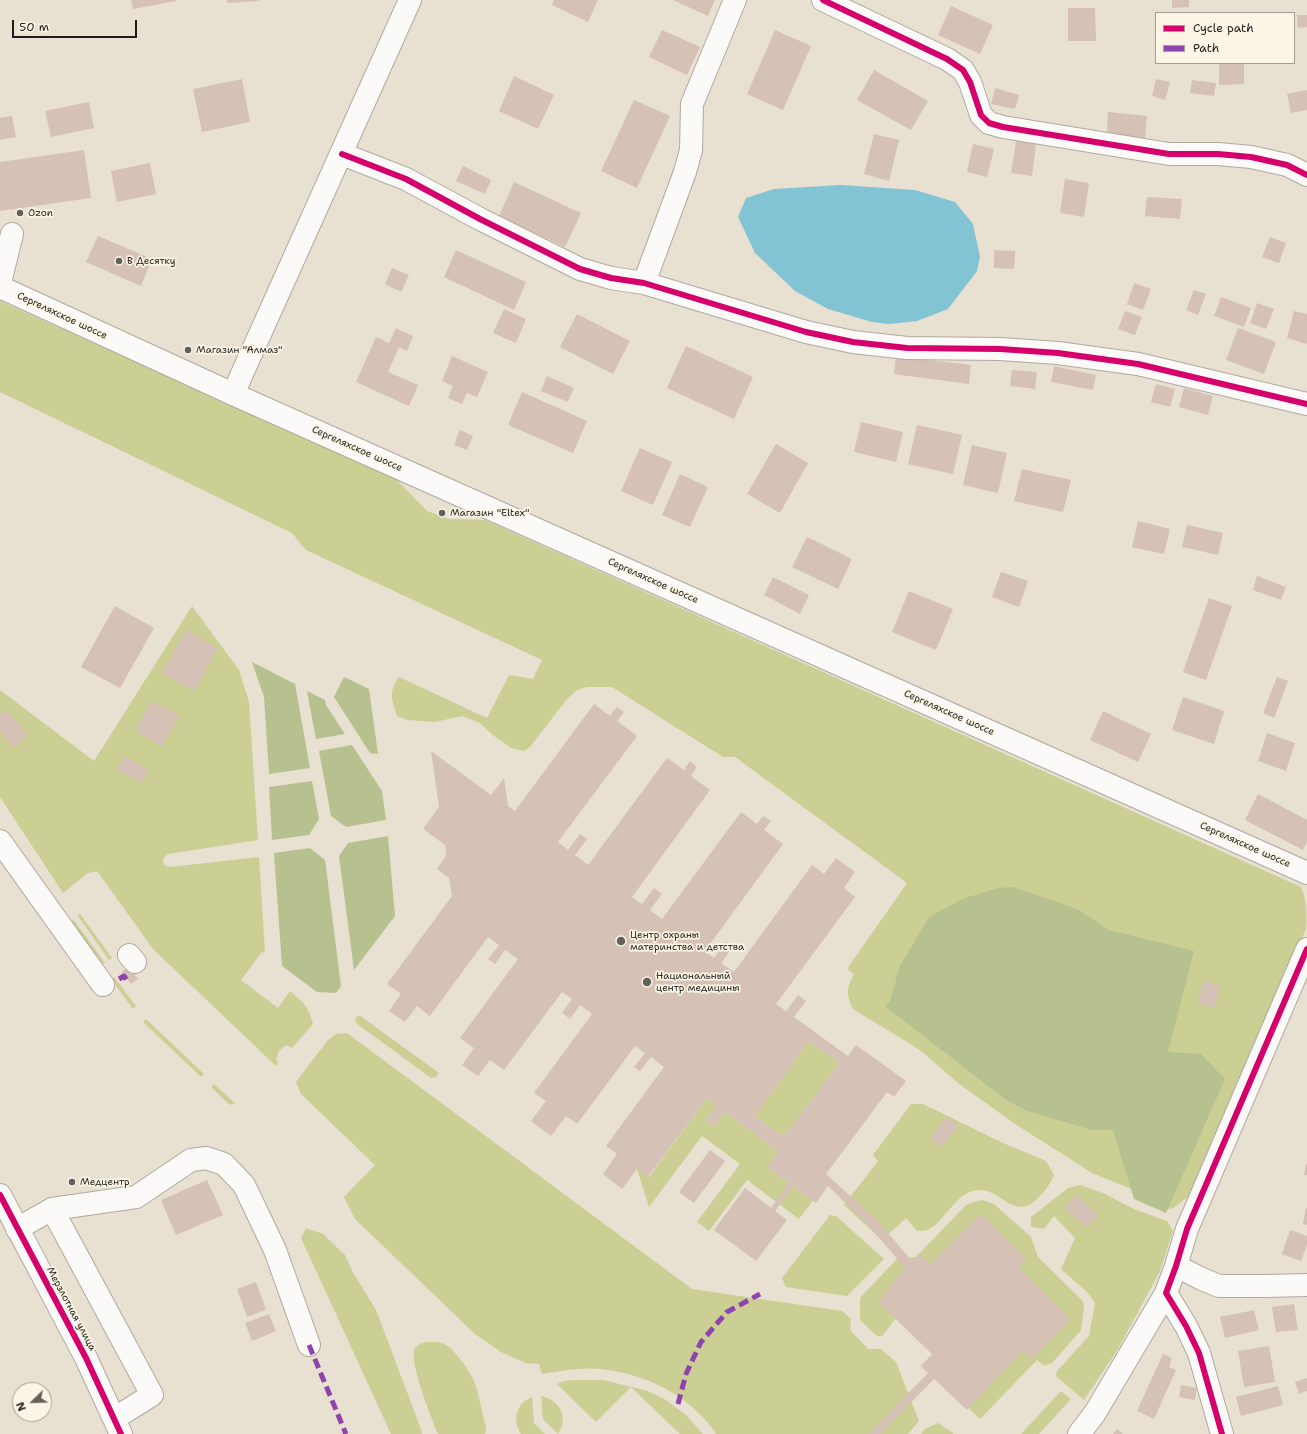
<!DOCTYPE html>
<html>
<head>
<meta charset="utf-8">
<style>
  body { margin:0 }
  #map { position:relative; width:1307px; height:1434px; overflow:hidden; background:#e8e0d0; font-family:"Shantell Sans",sans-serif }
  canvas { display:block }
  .legend { position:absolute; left:1155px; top:12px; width:140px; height:52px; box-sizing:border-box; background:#fcf5e5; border:1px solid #a29e95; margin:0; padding:5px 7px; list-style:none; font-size:12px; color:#1c1c1c }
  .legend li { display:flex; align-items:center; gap:8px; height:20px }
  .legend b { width:20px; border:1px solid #a29e95 }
  .north { position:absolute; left:12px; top:1382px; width:40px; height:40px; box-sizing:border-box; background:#fcf5e5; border:1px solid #a29e95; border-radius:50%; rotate:247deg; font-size:11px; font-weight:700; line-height:16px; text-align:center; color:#1c1c1c }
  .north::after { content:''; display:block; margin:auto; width:14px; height:18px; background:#63615b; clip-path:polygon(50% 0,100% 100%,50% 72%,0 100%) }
  .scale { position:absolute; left:12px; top:20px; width:125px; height:18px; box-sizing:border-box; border:2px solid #1c1c1c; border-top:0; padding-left:5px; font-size:12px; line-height:14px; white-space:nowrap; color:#1c1c1c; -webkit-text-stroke:3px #fcf5e5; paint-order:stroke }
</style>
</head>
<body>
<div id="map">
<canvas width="1307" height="1434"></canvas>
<ul class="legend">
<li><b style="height:5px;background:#d6006c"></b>Cycle path</li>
<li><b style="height:5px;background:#8e44ad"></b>Path</li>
</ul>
<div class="north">N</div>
<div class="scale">50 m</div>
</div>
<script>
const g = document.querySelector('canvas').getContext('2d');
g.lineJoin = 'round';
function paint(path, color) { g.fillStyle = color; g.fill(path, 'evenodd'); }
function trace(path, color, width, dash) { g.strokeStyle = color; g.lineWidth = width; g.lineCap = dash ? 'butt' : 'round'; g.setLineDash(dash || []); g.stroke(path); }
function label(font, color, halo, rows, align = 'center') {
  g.font = font + ' "Shantell Sans",sans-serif'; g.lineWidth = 3.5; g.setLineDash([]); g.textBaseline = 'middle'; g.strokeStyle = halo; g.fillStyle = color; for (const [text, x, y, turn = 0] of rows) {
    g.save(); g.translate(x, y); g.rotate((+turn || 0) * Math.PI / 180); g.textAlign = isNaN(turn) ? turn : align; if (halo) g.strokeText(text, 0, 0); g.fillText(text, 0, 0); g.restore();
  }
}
paint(new Path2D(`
  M 0,301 L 396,479 L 427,511 L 448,519 L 485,520 L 1301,887 C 1307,901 1307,914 1306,929 L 1188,1197 L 1173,1208 L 1165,1210 L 1134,1190 L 1092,1173 L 1012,1122 L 958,1083 L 920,1050 L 853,1009 C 846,993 846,990 854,974 L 847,969 L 907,883 L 735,757 L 723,757 L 612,687 L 587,687 L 577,690 L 567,699 L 530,747 L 524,751 L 511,748 L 494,736 L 480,723 L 462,716 L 435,722 L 408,720 L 397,716 C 392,700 388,692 399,677 L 487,718 L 509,675 L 533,679 L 542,660 L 306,550 L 292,533 L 0,392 Z
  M 192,606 L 239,670 L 249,702 L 258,840 L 168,854 L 164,857 L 163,862 L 165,866 L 171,867 L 259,857 L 265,953 L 262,952 L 241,980 L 278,1008 L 290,991 C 304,1003 308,1006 313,1024 L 292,1048 L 286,1045 L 279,1051 L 276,1058 L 278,1063 L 276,1066 L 153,949 L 97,871 L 88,873 L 63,893 L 0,797 L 0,690 L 94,761 Z
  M 80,914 L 112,958 L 109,960 L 78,916 Z
  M 73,919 L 105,963 L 103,964 L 71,922 Z
  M 114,977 L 136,1006 L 133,1009 L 111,979 Z
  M 359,1015 L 439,1073 L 436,1077 L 431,1078 L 356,1023 L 355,1019 Z
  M 146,1019 L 204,1074 L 201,1077 L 143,1022 Z
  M 347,1033 L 692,1289 L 842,1311 L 851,1319 L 850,1330 L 868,1349 L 881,1349 L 896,1362 L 919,1421 L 908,1434 L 716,1434 C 692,1396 644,1373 600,1369 C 581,1367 561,1371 542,1374 L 539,1364 L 525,1363 L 501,1352 L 475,1334 L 355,1219 L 344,1197 L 375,1165 L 301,1094 L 296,1082 L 328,1040 L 336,1034 Z
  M 809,1041 L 839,1063 L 784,1137 L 755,1116 Z
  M 214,1084 L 235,1103 L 232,1105 L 229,1104 L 211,1087 Z
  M 707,1098 L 716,1106 L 706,1120 L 714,1126 L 725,1112 L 778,1151 L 767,1167 L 813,1201 L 799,1219 L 747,1180 L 709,1231 L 697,1222 L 740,1164 L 702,1136 L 649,1207 L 637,1169 L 649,1177 Z
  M 911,1104 L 923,1104 L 1003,1143 L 1046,1161 L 1054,1175 C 1049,1186 1046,1190 1037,1199 C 1012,1223 999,1183 973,1191 C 952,1197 944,1224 927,1230 C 924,1231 920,1231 917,1231 L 906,1218 L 882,1240 L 844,1205 L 878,1161 L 873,1155 Z
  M 1080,1185 L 1103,1193 L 1134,1209 L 1167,1221 L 1173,1231 L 1160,1271 L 1118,1349 L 1084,1400 L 1056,1376 L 1057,1371 L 1089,1336 L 1095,1303 L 1088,1293 L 1061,1269 L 1075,1238 L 1054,1216 L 1044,1229 L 1031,1227 L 1031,1217 L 1068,1188 Z
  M 982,1200 L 994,1204 L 1031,1237 L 1038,1257 L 1083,1301 L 1084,1307 L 1081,1330 L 1052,1363 L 1044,1366 L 1037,1360 L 980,1419 L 925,1365 L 935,1355 L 896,1318 L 882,1336 L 877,1336 L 860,1320 L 860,1298 L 897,1259 L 916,1257 L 966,1205 L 973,1202 Z
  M 830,1215 L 836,1216 L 884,1259 L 847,1296 L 786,1287 L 782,1278 Z
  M 306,1228 L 323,1234 L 345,1255 L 354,1274 L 376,1310 L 421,1429 L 422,1434 L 391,1434 L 301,1238 Z
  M 426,1342 L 437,1342 L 444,1344 L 451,1348 L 464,1364 L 474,1381 L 477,1389 L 486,1428 L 485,1434 L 438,1434 C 432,1419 408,1361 415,1348 C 417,1345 422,1343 426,1342 Z
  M 575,1380 L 603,1380 L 648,1391 L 666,1400 L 686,1415 L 703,1434 L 680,1434 L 631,1387 L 596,1422 L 557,1384 L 564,1381 Z
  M 1061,1391 L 1071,1399 L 1039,1434 L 1021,1434 Z
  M 541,1396 C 560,1400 569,1417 558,1434 L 543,1419 Z
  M 532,1397 L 534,1423 L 545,1434 L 521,1434 C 512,1420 516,1403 532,1397 Z
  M 938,1423 L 954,1434 L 921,1434 L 925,1429 Z`), '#cbcf94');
paint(new Path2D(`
  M 252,662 L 295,684 L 310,768 L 269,774 L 264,697 Z
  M 344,677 L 369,689 L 378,754 L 370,753 L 334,697 Z
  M 307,691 L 325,700 L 326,705 L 345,734 L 316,739 Z
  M 352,745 L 382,791 L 386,820 L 346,827 L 331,816 L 319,751 Z
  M 312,781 L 319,819 L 309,835 L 272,840 L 269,787 Z
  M 388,836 L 395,916 L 354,970 L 339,856 L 348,843 Z
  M 310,848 L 325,860 L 341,986 L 336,993 L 317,992 L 282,966 L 274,853 Z
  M 1013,887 L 1077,909 L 1109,930 L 1194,951 L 1168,1052 L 1201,1054 L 1225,1079 L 1166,1213 L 1134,1199 L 1113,1130 L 1092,1130 L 1027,1111 L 1006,1100 L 885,1006 L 890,1001 L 900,966 L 929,917 L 962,899 L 998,888 Z`), '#b6c18f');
paint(new Path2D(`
  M 841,185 L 915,190 L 955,202 L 973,224 L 980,257 L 977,271 L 948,309 L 917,321 L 889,324 L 872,322 L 828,309 L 795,291 L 755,253 L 738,217 L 746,198 L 774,189 Z`), '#82c3d4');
paint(new Path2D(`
  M 131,0 L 176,0 L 176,1 L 133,9 Z
  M 227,0 L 259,0 L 259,1 L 227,3 Z
  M 554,0 L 598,0 L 588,22 L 552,5 Z
  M 673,0 L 715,0 L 708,16 Z
  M 1172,0 L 1189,0 L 1189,7 L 1172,8 Z
  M 951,6 L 993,25 L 980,54 L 938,35 Z
  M 1068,8 L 1095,8 L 1096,41 L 1068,41 Z
  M 1297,15 L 1307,15 L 1307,27 L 1298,28 Z
  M 662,30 L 700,47 L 687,75 L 649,57 Z
  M 775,30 L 811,46 L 783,110 L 747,94 Z
  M 1219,63 L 1244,63 L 1244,84 L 1219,85 Z
  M 874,70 L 928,101 L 911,130 L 857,100 Z
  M 514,76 L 554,95 L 538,129 L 499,111 Z
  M 242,79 L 250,122 L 202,132 L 193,89 Z
  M 1156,79 L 1170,82 L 1165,100 L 1152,96 Z
  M 1192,80 L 1216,83 L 1214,96 L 1190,93 Z
  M 995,88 L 1019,95 L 1015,109 L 991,104 Z
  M 1307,90 L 1307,110 L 1291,113 L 1287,94 Z
  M 634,100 L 670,116 L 637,188 L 601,171 Z
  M 89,102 L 94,128 L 51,137 L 45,111 Z
  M 1108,112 L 1147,116 L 1145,139 L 1107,136 Z
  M 12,116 L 16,137 L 0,140 L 0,118 Z
  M 874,134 L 899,140 L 889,181 L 864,174 Z
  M 1016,141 L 1036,144 L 1032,176 L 1011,173 Z
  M 973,144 L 994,149 L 987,177 L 967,172 Z
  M 84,150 L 91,198 L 0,211 L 0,162 Z
  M 150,163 L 156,194 L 117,202 L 111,171 Z
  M 463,166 L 491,180 L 485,194 L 456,181 Z
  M 1065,179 L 1089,183 L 1084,217 L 1060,213 Z
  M 514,182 L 581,213 L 565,247 L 499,216 Z
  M 1147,197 L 1182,199 L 1180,219 L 1145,216 Z
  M 98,236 L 152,259 L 141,286 L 86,262 Z
  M 1270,237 L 1286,243 L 1279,263 L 1262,257 Z
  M 456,250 L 526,282 L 514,310 L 444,277 Z
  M 994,250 L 1015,251 L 1014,269 L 994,268 Z
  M 392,268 L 409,275 L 401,292 L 385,284 Z
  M 1134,283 L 1151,289 L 1143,310 L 1127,304 Z
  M 1194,290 L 1206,294 L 1198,315 L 1186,310 Z
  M 1221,297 L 1251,308 L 1244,327 L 1214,316 Z
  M 1257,303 L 1274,309 L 1266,329 L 1250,323 Z
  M 504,309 L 526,319 L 516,343 L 493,333 Z
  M 1125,311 L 1142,317 L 1135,335 L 1118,329 Z
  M 1294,311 L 1307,314 L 1307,344 L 1287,338 Z
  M 577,314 L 630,341 L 613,374 L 560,347 Z
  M 396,328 L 413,336 L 407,351 L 399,347 L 388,372 L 418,385 L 409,406 L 356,382 L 376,337 L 389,343 Z
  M 1238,328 L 1276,342 L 1264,374 L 1226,360 Z
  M 686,346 L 753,377 L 734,419 L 667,388 Z
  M 452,356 L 488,372 L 477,397 L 467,393 L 462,404 L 448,398 L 453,386 L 442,381 Z
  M 896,356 L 971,365 L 969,384 L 894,374 Z
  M 1054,366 L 1096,375 L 1093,390 L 1051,382 Z
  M 1012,370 L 1037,372 L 1035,389 L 1010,386 Z
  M 547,376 L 574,388 L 568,402 L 541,391 Z
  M 1156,384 L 1175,389 L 1170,407 L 1151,402 Z
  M 1184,388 L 1213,396 L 1208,415 L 1179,407 Z
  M 522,392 L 587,421 L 573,453 L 508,425 Z
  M 861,422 L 903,432 L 896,462 L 854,452 Z
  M 917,425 L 962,435 L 953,474 L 908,464 Z
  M 460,430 L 473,436 L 467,450 L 454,445 Z
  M 776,444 L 808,463 L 780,513 L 747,494 Z
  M 972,445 L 1007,453 L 998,493 L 963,485 Z
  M 640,448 L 672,462 L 653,505 L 621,491 Z
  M 1022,469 L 1071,480 L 1063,512 L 1014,501 Z
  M 680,474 L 708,487 L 690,527 L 662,515 Z
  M 1138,521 L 1170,529 L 1164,554 L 1132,547 Z
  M 1187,525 L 1223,533 L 1218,555 L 1182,547 Z
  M 807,537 L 852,559 L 838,589 L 792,567 Z
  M 1001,572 L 1028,581 L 1019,607 L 992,597 Z
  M 1257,576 L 1286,587 L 1281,600 L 1253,590 Z
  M 773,577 L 809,595 L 800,614 L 764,595 Z
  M 909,591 L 953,609 L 936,650 L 892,632 Z
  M 1209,598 L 1232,606 L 1206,680 L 1183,672 Z
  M 115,606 L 154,628 L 120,688 L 81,667 Z
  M 186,630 L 218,648 L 194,691 L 162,673 Z
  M 1277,677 L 1288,681 L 1274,718 L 1263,713 Z
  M 1183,697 L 1224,711 L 1214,744 L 1172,730 Z
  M 152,701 L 179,716 L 162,746 L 135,731 Z
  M 594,704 L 610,716 L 617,707 L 624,712 L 617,721 L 637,736 L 558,842 L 568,850 L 580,834 L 587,839 L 575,855 L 588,865 L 667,758 L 684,770 L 690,761 L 697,767 L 691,776 L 710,790 L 632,897 L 642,904 L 654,888 L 662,894 L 650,910 L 662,919 L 741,812 L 757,824 L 763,816 L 771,821 L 764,830 L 783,844 L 705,951 L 714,958 L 726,942 L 733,947 L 721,963 L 734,972 L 812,865 L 824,874 L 836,858 L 855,872 L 844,888 L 855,897 L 776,1004 L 786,1011 L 798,995 L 806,1001 L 794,1017 L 848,1056 L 856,1045 L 906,1081 L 894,1097 L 887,1092 L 826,1174 L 878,1221 L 912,1261 L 919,1254 L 930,1265 L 980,1214 L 1026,1258 L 1019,1268 L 1071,1320 L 1032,1358 L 1022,1351 L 967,1410 L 934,1379 L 880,1434 L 868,1434 L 928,1373 L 921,1366 L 932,1354 L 878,1302 L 905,1268 L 870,1227 L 828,1186 L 816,1203 L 793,1186 L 775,1211 L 787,1220 L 756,1261 L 714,1230 L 745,1188 L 771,1208 L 789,1183 L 767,1167 L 778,1151 L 725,1112 L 714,1126 L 706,1120 L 716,1106 L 707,1098 L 648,1177 L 637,1169 L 622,1189 L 603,1174 L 617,1154 L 606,1146 L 664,1067 L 651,1057 L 640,1071 L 634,1067 L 645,1053 L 635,1046 L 577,1124 L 566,1116 L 551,1136 L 531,1121 L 546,1101 L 534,1093 L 592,1014 L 580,1005 L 570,1019 L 562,1013 L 572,999 L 562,992 L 504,1070 L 490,1060 L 478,1076 L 462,1065 L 474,1048 L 460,1038 L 518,959 L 505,950 L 495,964 L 488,959 L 499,945 L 488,937 L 430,1016 L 417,1006 L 405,1022 L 389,1011 L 401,994 L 387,984 L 452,896 L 449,878 L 437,869 L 446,856 L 445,845 L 423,829 L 439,807 L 431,751 L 491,795 L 504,778 L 508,806 L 515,811 ZM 809,1041 L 839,1063 L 784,1137 L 755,1116 Z
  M 6,710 L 28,735 L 14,748 L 0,732 L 0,715 Z
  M 1103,711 L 1151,734 L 1138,762 L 1090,740 Z
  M 1267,733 L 1295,743 L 1286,771 L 1258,761 Z
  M 125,756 L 149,770 L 142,783 L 117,769 Z
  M 1258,794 L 1307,820 L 1307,842 L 1303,850 L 1245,820 Z
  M 129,967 L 138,979 L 131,984 L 122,972 Z
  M 1204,981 L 1220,985 L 1214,1008 L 1198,1003 Z
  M 946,1117 L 958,1125 L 942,1147 L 930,1139 Z
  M 710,1150 L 725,1161 L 694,1203 L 679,1192 Z
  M 1306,1164 L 1307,1164 L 1307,1175 L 1304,1175 Z
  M 207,1180 L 223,1215 L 176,1235 L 161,1200 Z
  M 1076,1194 L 1099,1215 L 1087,1228 L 1064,1208 Z
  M 1306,1208 L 1307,1209 L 1307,1225 L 1303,1224 Z
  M 1290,1230 L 1307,1236 L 1307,1244 L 1301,1261 L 1282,1254 Z
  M 256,1282 L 266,1310 L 247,1317 L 237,1289 Z
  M 1294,1304 L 1298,1330 L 1276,1332 L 1272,1307 Z
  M 1254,1310 L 1259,1330 L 1225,1338 L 1220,1317 Z
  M 269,1314 L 276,1331 L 252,1341 L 245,1323 Z
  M 1269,1346 L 1275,1382 L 1244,1387 L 1238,1351 Z
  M 1163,1354 L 1172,1358 L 1169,1367 L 1176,1370 L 1154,1419 L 1137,1411 Z
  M 1307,1378 L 1307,1391 L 1299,1394 L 1295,1382 Z
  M 1181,1385 L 1197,1388 L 1195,1400 L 1179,1397 Z
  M 1278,1386 L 1283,1405 L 1241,1416 L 1236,1397 Z
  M 1117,1429 L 1123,1434 L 1113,1434 Z`), '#d5c1b6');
const minor = new Path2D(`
  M 823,0 L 947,59 L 963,70 L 970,82 L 981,115 L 989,123 L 1003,127 L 1169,154 L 1218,154 L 1251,157 L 1287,165 L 1307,175
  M 342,154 L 406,179 L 480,219 L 580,269 L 611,278 L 644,283 L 806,332 L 853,342 L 907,348 L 1000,349 L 1058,353 L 1138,364 L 1307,404
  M 0,283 L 12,234
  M 644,283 L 685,172 L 691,150 L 692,104 L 735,0
  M 233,394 L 410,0
  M 0,841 L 103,985
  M 129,955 L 135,962
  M 0,1195 L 86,1358 L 121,1434
  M 52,1209 L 136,1197 L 191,1160 L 206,1158 L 224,1164 L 244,1185 L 275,1250 L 309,1345
  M 17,1229 L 52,1209 L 152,1395 L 115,1418
  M 1176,1266 L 1202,1279 L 1219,1286 L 1266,1286 L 1307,1285
  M 1166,1293 L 1186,1326 L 1199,1353 L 1222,1434
  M 1079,1434 L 1095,1413 L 1166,1293 L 1176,1266 L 1187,1229 L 1307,949`);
const major = new Path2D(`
  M 0,287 L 233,394 L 1307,873`);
trace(minor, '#afaaa0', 24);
trace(major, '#afaaa0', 24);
trace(minor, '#fcfaf8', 22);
trace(major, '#fcfaf8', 22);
trace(new Path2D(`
  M 119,979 L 124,976 L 128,982
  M 309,1345 L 346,1434
  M 678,1404 L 686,1374 L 701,1342 L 727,1312 L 760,1294`), '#8e44ad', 5, [10, 5]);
trace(new Path2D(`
  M 823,0 L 947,59 L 963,70 L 970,82 L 981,115 L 989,123 L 1003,127 L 1169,154 L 1218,154 L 1251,157 L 1287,165 L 1307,175
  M 342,154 L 406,179 L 480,219 L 580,269 L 611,278 L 644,283 L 806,332 L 853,342 L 907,348 L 1000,349 L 1058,353 L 1138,364 L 1307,404
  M 0,1195 L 86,1358 L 121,1434
  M 1222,1434 L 1199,1353 L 1186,1326 L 1166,1293 L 1176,1266 L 1187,1229 L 1307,949`), '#d6006c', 6);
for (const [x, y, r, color] of [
  [20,213,4,"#63615b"],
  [119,261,4,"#63615b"],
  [188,350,4,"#63615b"],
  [442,513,4,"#63615b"],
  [621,941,5,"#63615b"],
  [647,982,5,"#63615b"],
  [72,1182,4,"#63615b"]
]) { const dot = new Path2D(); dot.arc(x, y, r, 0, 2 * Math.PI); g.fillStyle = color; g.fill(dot); trace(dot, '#fcf5e5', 1.5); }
label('10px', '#1c1c1c', '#fcf5e5', [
  ["Ozon",28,213],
  ["В Десятку",127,261],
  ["Магазин \"Алмаз\"",196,350],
  ["Магазин \"Eltex\"",450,513],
  ["Центр охраны",630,935],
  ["материнства и детства",630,947],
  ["Национальный",656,976],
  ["центр медицины",656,988],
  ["Медцентр",80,1182]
], 'left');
label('10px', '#1c1c1c', '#fcf5e5', [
  ["Сергеляхское шоссе",62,316,25],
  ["Сергеляхское шоссе",357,449,24],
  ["Сергеляхское шоссе",653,581,24],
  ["Сергеляхское шоссе",949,713,24],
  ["Сергеляхское шоссе",1245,845,24],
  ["Мерзлотная улица",71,1309,62]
]);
</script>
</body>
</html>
